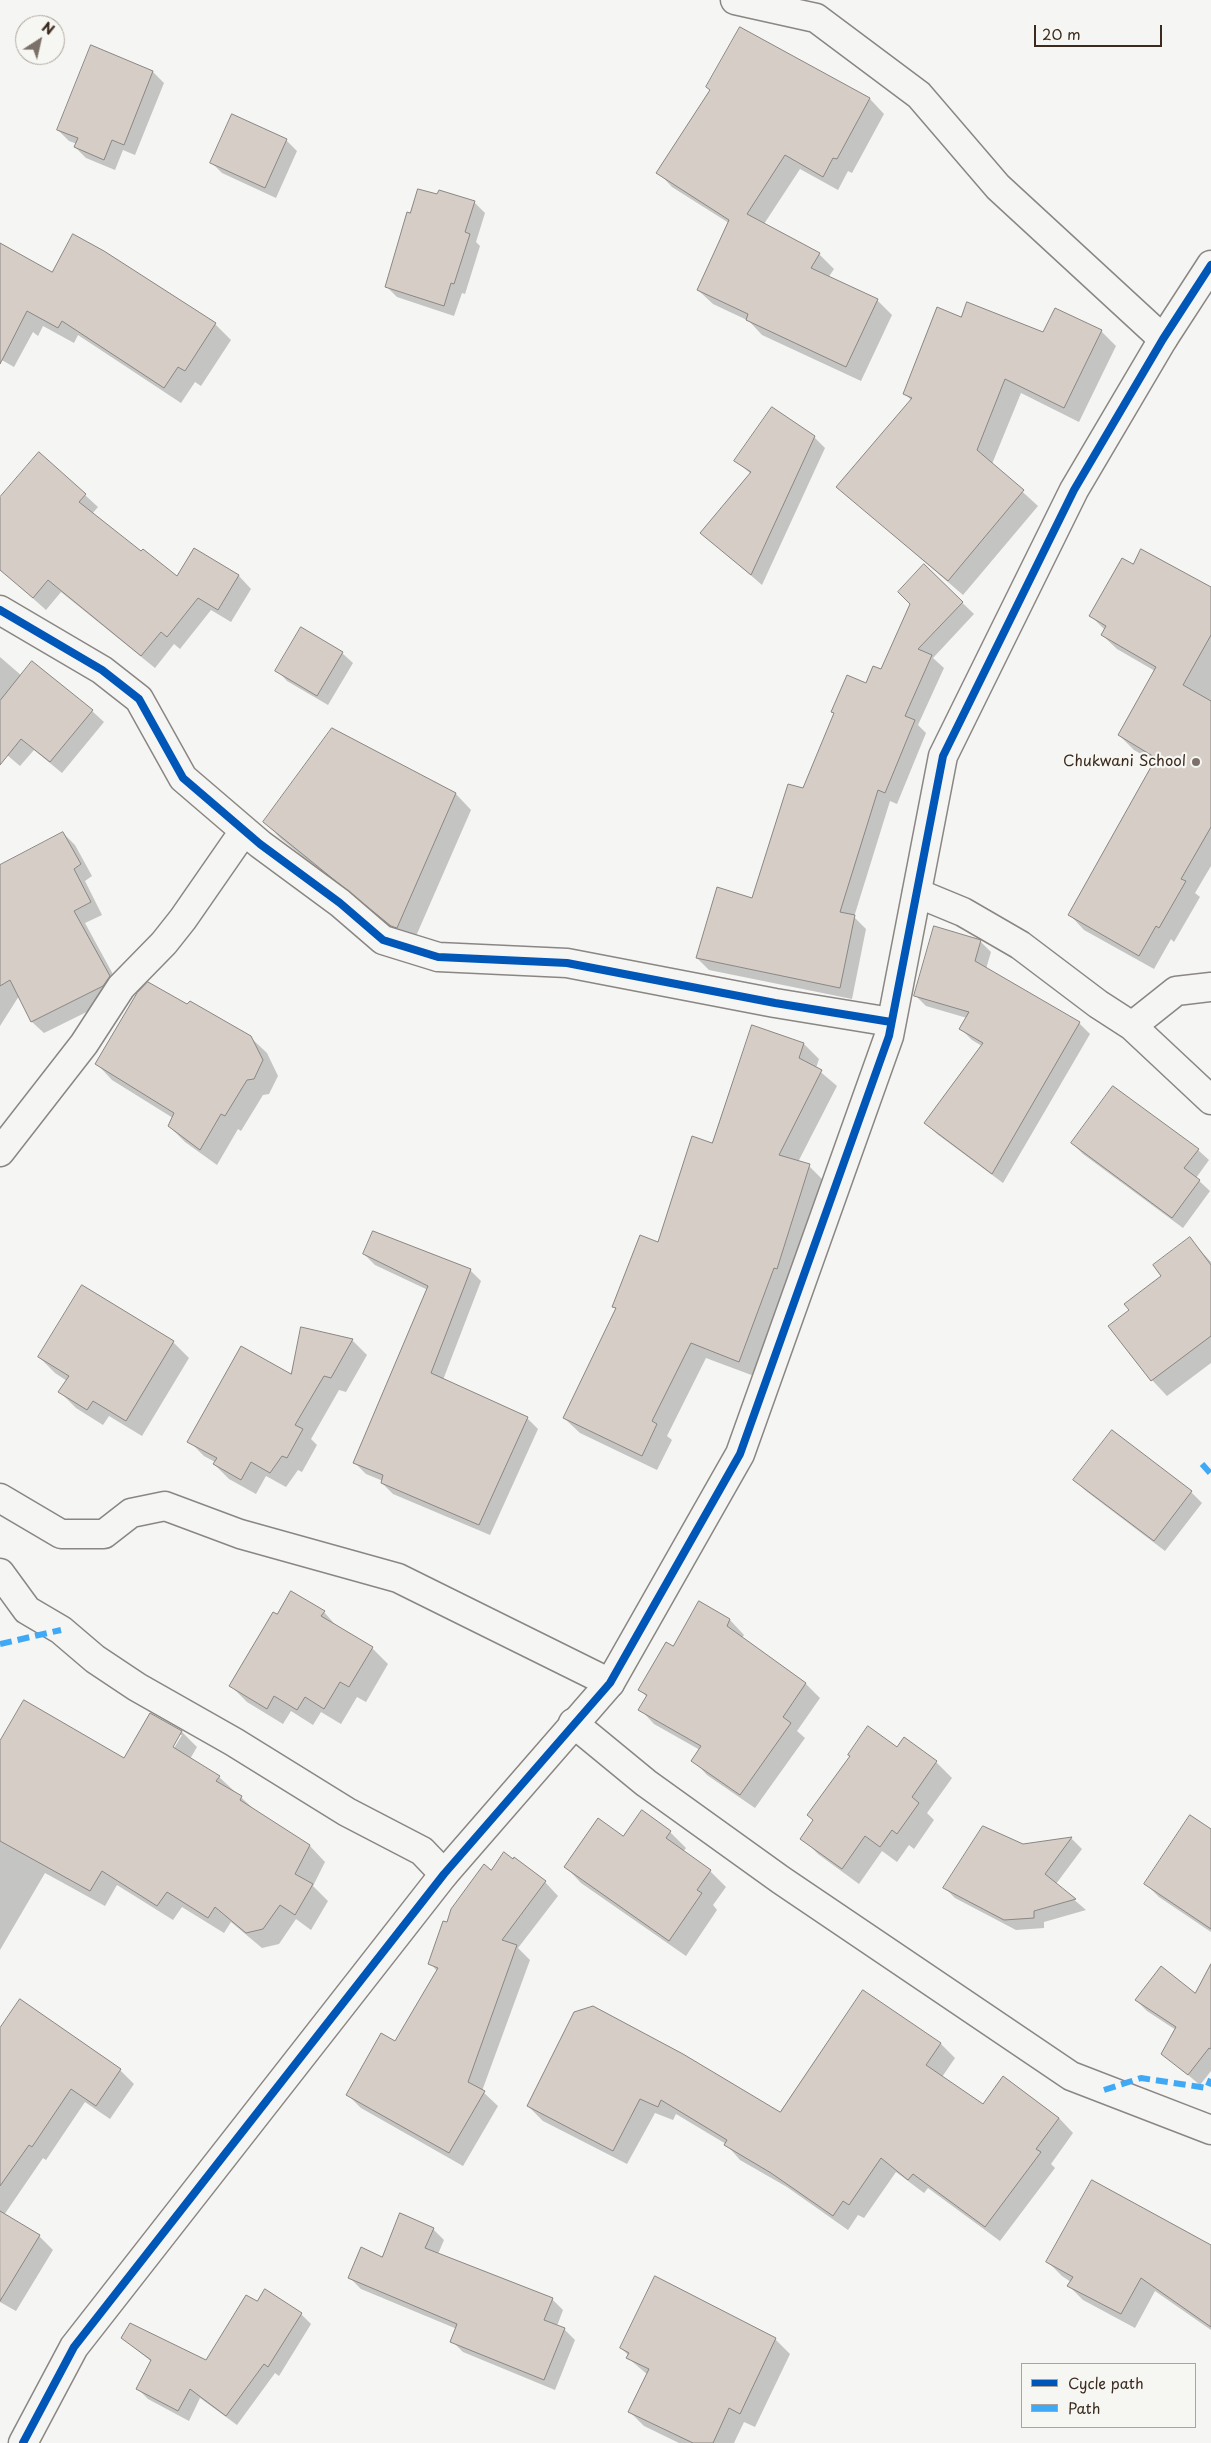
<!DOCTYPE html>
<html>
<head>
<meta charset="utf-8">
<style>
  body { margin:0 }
  #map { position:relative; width:1211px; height:2443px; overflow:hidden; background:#f5f5f3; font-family:"Playpen Sans",sans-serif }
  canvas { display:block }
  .legend { position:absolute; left:1021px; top:2363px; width:175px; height:65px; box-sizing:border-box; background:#f6f6f2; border:1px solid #aba49d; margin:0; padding:6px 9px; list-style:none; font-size:15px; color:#3b2a1e }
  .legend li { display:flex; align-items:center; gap:10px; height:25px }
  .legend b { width:25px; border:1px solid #aba49d }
  .north { position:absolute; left:15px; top:15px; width:50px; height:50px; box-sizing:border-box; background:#f6f6f2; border:1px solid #aba49d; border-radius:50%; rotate:35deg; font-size:14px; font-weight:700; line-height:20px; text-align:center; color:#3b2a1e }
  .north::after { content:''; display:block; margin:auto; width:18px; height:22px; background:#7c7169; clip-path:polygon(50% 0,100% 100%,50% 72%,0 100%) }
  .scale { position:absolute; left:1034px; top:25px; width:128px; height:22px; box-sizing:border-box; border:2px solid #3b2a1e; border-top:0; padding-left:6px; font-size:15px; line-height:18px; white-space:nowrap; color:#3b2a1e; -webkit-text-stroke:4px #f6f6f2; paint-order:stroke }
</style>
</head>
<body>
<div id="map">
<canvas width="1211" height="2443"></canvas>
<ul class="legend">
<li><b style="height:6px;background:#0057b8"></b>Cycle path</li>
<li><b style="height:6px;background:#3fa9f5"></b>Path</li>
</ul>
<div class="north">N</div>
<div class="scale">20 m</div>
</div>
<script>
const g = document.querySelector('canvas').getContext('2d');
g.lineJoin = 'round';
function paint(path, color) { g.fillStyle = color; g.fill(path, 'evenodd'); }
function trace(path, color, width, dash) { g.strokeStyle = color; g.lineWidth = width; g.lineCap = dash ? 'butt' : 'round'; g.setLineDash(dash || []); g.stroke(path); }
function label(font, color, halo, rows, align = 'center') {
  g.font = font + ' "Playpen Sans",sans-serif'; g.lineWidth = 4.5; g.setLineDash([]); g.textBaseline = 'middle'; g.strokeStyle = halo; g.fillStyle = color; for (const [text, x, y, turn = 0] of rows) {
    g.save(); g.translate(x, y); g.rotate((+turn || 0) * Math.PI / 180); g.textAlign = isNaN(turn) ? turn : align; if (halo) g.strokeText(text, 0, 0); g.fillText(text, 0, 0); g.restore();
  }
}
paint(new Path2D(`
  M 740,28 L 870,99 L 884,114 L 852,173 L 848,171 L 838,190 L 800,169 L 764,224 L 819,254 L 834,269 L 828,278 L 877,300 L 892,315 L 861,381 L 762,335 L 749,321 L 713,304 L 698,290 L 729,223 L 672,187 L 658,172 L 711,91 Z
  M 153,72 L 164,83 L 135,155 L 123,150 L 115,170 L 86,158 L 75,147 L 77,144 L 69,141 L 58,130 Z
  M 286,140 L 297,151 L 276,198 L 222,173 L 211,162 Z
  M 474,202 L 485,213 L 476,242 L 480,246 L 465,294 L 462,293 L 454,316 L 397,297 L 386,286 Z
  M 0,245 L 53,274 L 215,324 L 231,340 L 201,386 L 195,382 L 181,403 L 78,335 L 74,343 L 43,326 L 38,336 L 33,332 L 14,367 L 0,359 Z
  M 962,319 L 1044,334 L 1101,331 L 1116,346 L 1079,422 L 1021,393 L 992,464 L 1038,506 L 963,595 L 838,487 L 911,400 L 905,394 Z
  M 814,437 L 825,448 L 762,585 L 702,533 L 751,474 L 736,461 Z
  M 85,495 L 98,507 L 92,514 L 141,553 L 178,578 L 194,550 L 239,576 L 251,589 L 231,622 L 211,610 L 180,649 L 174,644 L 155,668 L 61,592 L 46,610 L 0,569 L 0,499 Z
  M 1133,565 L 1211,589 L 1211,866 L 1195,893 L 1200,897 L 1174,942 L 1171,939 L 1154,969 L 1084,930 L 1070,915 L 1155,762 L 1134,750 L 1119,735 L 1155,671 L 1117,649 L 1102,635 L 1105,630 L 1091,616 Z
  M 924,566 L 974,614 L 933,658 L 944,668 L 918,725 L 926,733 L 897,804 L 890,801 L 854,917 L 866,929 L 852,999 L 709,970 L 697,958 L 753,899 L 803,790 L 835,714 L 832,712 L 881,670 L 911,604 Z
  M 342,653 L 353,663 L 328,705 L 287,681 L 277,670 Z
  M 0,657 L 22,676 L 92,711 L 104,722 L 62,773 L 34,750 L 20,766 L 0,749 Z
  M 332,730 L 456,794 L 471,810 L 413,943 L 408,942 L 280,838 L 265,822 Z
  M 63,833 L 75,845 L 92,876 L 85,881 L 102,915 L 85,923 L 121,989 L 115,998 L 44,1033 L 32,1022 L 19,996 L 0,1026 L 0,867 Z
  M 980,941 L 991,952 L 986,969 L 1079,1023 L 1090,1034 L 1003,1183 L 937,1134 L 926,1123 L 982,1046 L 972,1040 L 961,1029 L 967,1018 L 926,1006 L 915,995 Z
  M 250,1037 L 267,1053 L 278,1076 L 269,1094 L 263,1095 L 241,1131 L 238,1129 L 217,1165 L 185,1142 L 169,1126 L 173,1118 L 112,1080 L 97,1064 Z
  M 804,1044 L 819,1059 L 816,1068 L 837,1086 L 798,1162 L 809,1166 L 824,1181 L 754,1376 L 706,1358 L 667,1436 L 672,1440 L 657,1470 L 580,1433 L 564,1418 L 617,1310 L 614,1307 L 659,1243 L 713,1144 Z
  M 1072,1143 L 1198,1150 L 1209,1160 L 1196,1178 L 1210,1191 L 1183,1228 L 1083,1154 Z
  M 1189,1238 L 1211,1262 L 1211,1363 L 1167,1396 L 1152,1380 L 1131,1310 L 1163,1276 Z
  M 364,1254 L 470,1270 L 481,1281 L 443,1380 L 527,1418 L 538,1429 L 490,1535 L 393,1494 L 382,1483 L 383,1481 L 366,1474 L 355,1463 L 428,1290 L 375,1265 Z
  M 352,1340 L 367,1355 L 346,1392 L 339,1390 L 311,1439 L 317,1445 L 302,1472 L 298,1470 L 286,1487 L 266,1476 L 256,1494 L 229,1479 L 214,1464 L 215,1462 L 204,1456 L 189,1441 Z
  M 173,1342 L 189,1358 L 142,1436 L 109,1416 L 103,1425 L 76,1408 L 60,1392 L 67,1381 L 55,1373 L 39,1357 Z
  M 1112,1432 L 1191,1492 L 1202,1503 L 1165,1551 L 1086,1491 L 1075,1480 Z
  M 700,1603 L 730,1620 L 744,1635 L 742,1638 L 806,1684 L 820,1698 L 797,1731 L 805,1738 L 755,1808 L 707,1775 L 693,1760 L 700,1750 L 654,1724 L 640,1709 L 647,1697 L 640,1690 L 673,1648 Z
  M 324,1612 L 339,1629 L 372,1648 L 388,1664 L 366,1702 L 357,1697 L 341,1724 L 321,1712 L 313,1725 L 291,1711 L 283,1724 L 247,1702 L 231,1686 Z
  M 151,1714 L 182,1732 L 197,1747 L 190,1759 L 219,1777 L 257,1812 L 310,1846 L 325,1862 L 313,1886 L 328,1901 L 311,1930 L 296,1919 L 279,1944 L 262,1948 L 231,1922 L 224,1933 L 182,1907 L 173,1920 L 117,1885 L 105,1906 L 45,1873 L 0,1950 L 0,1744 L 124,1760 ZM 179,1735 L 182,1735 L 171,1753 L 169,1751 Z
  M 936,1762 L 952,1778 L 927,1813 L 934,1820 L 914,1849 L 909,1845 L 897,1862 L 882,1851 L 859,1884 L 818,1854 L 802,1838 Z
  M 1211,1830 L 1211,1932 L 1159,1897 L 1146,1884 Z
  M 670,1832 L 686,1848 L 683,1852 L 710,1871 L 726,1887 L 713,1905 L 717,1910 L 686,1956 L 581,1883 L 566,1867 L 624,1838 Z
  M 1071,1838 L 1082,1849 L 1056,1884 L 1086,1910 L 1044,1922 L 1044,1928 L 1016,1930 L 955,1898 L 945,1888 L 1023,1846 Z
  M 491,1872 L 545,1882 L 558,1896 L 518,1948 L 530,1960 L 482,2091 L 498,2106 L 463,2166 L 361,2108 L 348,2095 L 396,2043 L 437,1971 L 430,1963 L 448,1923 Z
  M 1136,2000 L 1211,2007 L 1211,2071 L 1200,2085 L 1163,2054 L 1176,2030 L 1147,2011 Z
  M 575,2013 L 780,2113 L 941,2044 L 955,2058 L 942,2077 L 983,2106 L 1004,2077 L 1059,2118 L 1073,2133 L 1051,2164 L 1055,2168 L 1000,2241 L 928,2188 L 924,2193 L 896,2172 L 864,2218 L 858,2215 L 848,2230 L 787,2187 L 740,2160 L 726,2144 L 676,2114 L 673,2120 L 655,2113 L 627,2164 L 543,2121 L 528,2106 Z
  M 0,2030 L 120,2070 L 134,2084 L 110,2119 L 85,2102 L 46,2160 L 43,2158 L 4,2215 L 39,2236 L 53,2250 L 16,2311 L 0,2302 Z
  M 433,2229 L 444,2240 L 438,2254 L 552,2299 L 563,2310 L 557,2326 L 564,2329 L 575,2340 L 555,2390 L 463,2352 L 452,2341 L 457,2329 L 361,2289 L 350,2278 Z
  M 1211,2246 L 1211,2330 L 1155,2291 L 1135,2328 L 1083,2300 L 1069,2286 L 1071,2282 L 1062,2276 L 1048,2262 Z
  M 655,2278 L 776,2340 L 790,2354 L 755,2427 L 744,2422 L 734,2443 L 679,2443 L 644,2426 L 630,2412 L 648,2375 L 628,2358 L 629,2356 L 621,2348 Z
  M 258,2303 L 301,2314 L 311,2324 L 279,2376 L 275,2373 L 237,2425 L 200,2398 L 189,2421 L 148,2399 L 138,2389 L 152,2362 L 122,2338 L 206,2362 Z`), '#0003');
const building = new Path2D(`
  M 740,27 L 870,98 L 837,159 L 833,158 L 823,177 L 785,155 L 747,214 L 820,253 L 811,268 L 878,299 L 846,367 L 746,320 L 748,314 L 697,290 L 729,220 L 656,173 L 710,90 L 706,87 Z
  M 91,45 L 153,71 L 124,145 L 112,140 L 104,160 L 74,147 L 78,138 L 57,130 Z
  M 232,114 L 287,139 L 265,188 L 210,163 Z
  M 418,189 L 437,194 L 439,190 L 475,201 L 465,232 L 470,234 L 454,284 L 451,283 L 444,306 L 385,287 L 407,212 L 410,213 Z
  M 73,234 L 104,251 L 216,323 L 185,371 L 178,367 L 164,388 L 62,321 L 58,328 L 27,311 L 0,364 L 0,243 L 52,272 Z
  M 967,302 L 1043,332 L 1055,308 L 1102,330 L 1064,408 L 1005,379 L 977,450 L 1024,490 L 948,581 L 836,487 L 912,398 L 903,394 L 937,307 L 961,317 Z
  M 772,407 L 815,436 L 751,575 L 700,533 L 751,472 L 734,461 Z
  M 39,452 L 86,494 L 79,502 L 141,551 L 143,549 L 177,576 L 194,548 L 239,575 L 218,610 L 198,598 L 167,637 L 161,632 L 141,656 L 48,580 L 33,598 L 0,570 L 0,497 Z
  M 1141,549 L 1211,587 L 1211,635 L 1183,685 L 1211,701 L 1211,827 L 1181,879 L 1186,881 L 1159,928 L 1156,926 L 1139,956 L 1068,915 L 1156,758 L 1118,735 L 1156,667 L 1101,635 L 1106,626 L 1089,616 L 1122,558 L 1133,564 Z
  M 924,564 L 963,602 L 918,649 L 932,655 L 905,716 L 915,720 L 885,793 L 878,790 L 840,912 L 855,915 L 840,988 L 696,958 L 717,887 L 752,898 L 788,784 L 803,788 L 834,713 L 831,712 L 847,675 L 866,683 L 873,666 L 881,669 L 910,604 L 898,592 Z
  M 301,627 L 343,652 L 317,696 L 275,671 Z
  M 32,661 L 93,710 L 50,762 L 21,739 L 0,765 L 0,701 Z
  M 332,728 L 456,793 L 397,928 L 391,926 L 263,822 Z
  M 63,832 L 81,864 L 74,869 L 91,902 L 74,911 L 110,976 L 103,986 L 31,1022 L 10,980 L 0,986 L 0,865 Z
  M 934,926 L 981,940 L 975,961 L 1080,1022 L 992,1174 L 924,1123 L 983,1043 L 959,1029 L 969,1012 L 914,996 Z
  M 148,982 L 187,1004 L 190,1001 L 251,1036 L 263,1060 L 254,1079 L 247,1080 L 225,1116 L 221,1114 L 200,1150 L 168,1126 L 174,1113 L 95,1064 L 137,993 Z
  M 752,1025 L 804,1043 L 799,1058 L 822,1070 L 779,1155 L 810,1164 L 777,1269 L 774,1268 L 739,1362 L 691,1343 L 652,1421 L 657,1424 L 642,1456 L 563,1418 L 616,1308 L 612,1307 L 640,1235 L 658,1242 L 692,1136 L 712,1143 Z
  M 1113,1086 L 1199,1149 L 1184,1168 L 1200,1180 L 1172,1218 L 1071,1143 Z
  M 373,1231 L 471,1269 L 431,1373 L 528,1417 L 479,1525 L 381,1483 L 383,1475 L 353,1463 L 428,1286 L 363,1254 Z
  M 1190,1237 L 1211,1265 L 1211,1336 L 1151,1381 L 1108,1326 L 1129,1310 L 1124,1304 L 1161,1276 L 1153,1265 Z
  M 82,1285 L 174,1341 L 126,1421 L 93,1401 L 87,1410 L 58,1392 L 69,1376 L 38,1357 Z
  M 301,1327 L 353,1339 L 331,1378 L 324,1376 L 295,1425 L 303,1429 L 287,1458 L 282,1456 L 270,1473 L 251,1462 L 241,1480 L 213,1464 L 217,1458 L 187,1442 L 241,1346 L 291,1374 Z
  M 1112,1430 L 1192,1491 L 1154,1541 L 1073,1480 Z
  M 291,1591 L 325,1611 L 321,1616 L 373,1647 L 349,1687 L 340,1682 L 324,1709 L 305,1697 L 297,1710 L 274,1696 L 267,1709 L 229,1686 L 273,1612 L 277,1614 Z
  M 699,1601 L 730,1619 L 727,1626 L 806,1683 L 783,1717 L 791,1723 L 740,1795 L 691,1761 L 701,1746 L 638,1710 L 647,1695 L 638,1690 L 666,1642 L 673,1646 Z
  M 24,1700 L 124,1758 L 150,1713 L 182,1731 L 173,1747 L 220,1776 L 216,1781 L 242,1796 L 240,1800 L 310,1845 L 295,1874 L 313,1884 L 295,1915 L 280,1905 L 263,1929 L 246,1933 L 215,1907 L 208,1918 L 167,1892 L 157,1906 L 102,1871 L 90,1891 L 0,1841 L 0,1741 Z
  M 868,1726 L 897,1747 L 904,1737 L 937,1761 L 912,1797 L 919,1803 L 897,1834 L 892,1830 L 880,1847 L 865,1836 L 842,1869 L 800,1839 L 813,1820 L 807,1815 L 850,1756 L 848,1755 Z
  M 642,1810 L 671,1831 L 666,1838 L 711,1870 L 697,1890 L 702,1893 L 669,1941 L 564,1867 L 598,1818 L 623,1836 Z
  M 1190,1815 L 1211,1829 L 1211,1929 L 1144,1884 Z
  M 983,1826 L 1023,1844 L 1072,1837 L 1045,1874 L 1076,1899 L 1034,1911 L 1034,1918 L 1004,1920 L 943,1888 Z
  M 504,1852 L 513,1859 L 514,1857 L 546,1881 L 502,1940 L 517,1945 L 468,2082 L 485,2091 L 449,2153 L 346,2095 L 381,2033 L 395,2041 L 438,1968 L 428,1964 L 443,1921 L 447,1922 L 451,1909 L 484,1864 L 491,1870 Z
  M 1211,1964 L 1211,2049 L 1209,2048 L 1188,2075 L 1161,2054 L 1176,2027 L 1135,2000 L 1161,1966 L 1195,1993 Z
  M 863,1990 L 941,2043 L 926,2065 L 983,2104 L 1003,2076 L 1059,2118 L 1036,2149 L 1041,2152 L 985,2227 L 913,2174 L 908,2180 L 881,2158 L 849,2205 L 843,2201 L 833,2216 L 771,2173 L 724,2145 L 727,2140 L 661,2100 L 658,2107 L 640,2099 L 613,2151 L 527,2106 L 574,2012 L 593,2006 L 683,2054 L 780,2112 Z
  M 20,1999 L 121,2069 L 96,2106 L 71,2089 L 32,2147 L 29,2145 L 0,2186 L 0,2028 Z
  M 1092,2180 L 1211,2245 L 1211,2327 L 1141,2278 L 1121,2314 L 1067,2286 L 1073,2277 L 1046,2262 Z
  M 0,2211 L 40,2235 L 0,2301 Z
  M 400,2213 L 434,2228 L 425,2248 L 553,2298 L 544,2320 L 565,2328 L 544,2380 L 450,2342 L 457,2324 L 348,2278 L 361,2247 L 382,2257 Z
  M 655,2276 L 776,2338 L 740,2414 L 729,2408 L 713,2443 L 693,2443 L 628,2412 L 649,2369 L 626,2358 L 629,2353 L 620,2348 Z
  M 265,2289 L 302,2313 L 268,2367 L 264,2364 L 226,2416 L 190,2389 L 178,2411 L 136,2389 L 151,2360 L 121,2338 L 130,2323 L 206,2360 L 246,2295 L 257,2301 Z`);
paint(building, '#d6cdc6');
trace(building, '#8a8683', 1);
const minor = new Path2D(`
  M 735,0 L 816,18 L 919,95 L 998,187 L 1163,339
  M 0,610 L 102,670 L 139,699 L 183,778 L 260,844 L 340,903 L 383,940 L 438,957 L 567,963 L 775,1003 L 891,1022
  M 917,893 L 963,912 L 1020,945 L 1098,1004 L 1132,1026 L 1211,1100
  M 1132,1026 L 1176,991 L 1211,987
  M 0,1152 L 84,1044 L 121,987 L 164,943 L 183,919 L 244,831
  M 0,1498 L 61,1534 L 104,1534 L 131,1513 L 165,1506 L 240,1534 L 398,1578 L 610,1683
  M 0,1573 L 27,1610 L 61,1630 L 95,1659 L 137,1687 L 234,1742 L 347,1812 L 422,1851 L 444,1874
  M 573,1723 L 646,1783 L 781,1880 L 1071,2076 L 1211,2130`);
const tertiary = new Path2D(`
  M 23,2443 L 74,2347 L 444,1874 L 610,1683 L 740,1454 L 889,1036 L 943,756 L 1074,490 L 1163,339 L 1211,265`);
trace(minor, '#8a8683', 31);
trace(tertiary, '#8a8683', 31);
trace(minor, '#f5f5f3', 28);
trace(tertiary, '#f5f5f3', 28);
trace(new Path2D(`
  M 1202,1464 L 1211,1474
  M 0,1644 L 61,1630
  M 1104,2090 L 1141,2078 L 1207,2088 L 1211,2079`), '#3fa9f5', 6, [12, 6]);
trace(new Path2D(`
  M 0,610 L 102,670 L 139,699 L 183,778 L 260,844 L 340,903 L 383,940 L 438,957 L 567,963 L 775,1003 L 891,1022
  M 23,2443 L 74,2347 L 444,1874 L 610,1683 L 740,1454 L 889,1036 L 943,756 L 1074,490 L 1163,339 L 1211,265`), '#0057b8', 8);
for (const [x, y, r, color] of [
  [1196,762,5,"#7c7169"]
]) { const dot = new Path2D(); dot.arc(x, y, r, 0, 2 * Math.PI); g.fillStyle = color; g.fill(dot); trace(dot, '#f6f6f2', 2); }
label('15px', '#3b2a1e', '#f6f6f2', [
  ["Chukwani School",1186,762]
], 'right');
</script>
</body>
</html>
